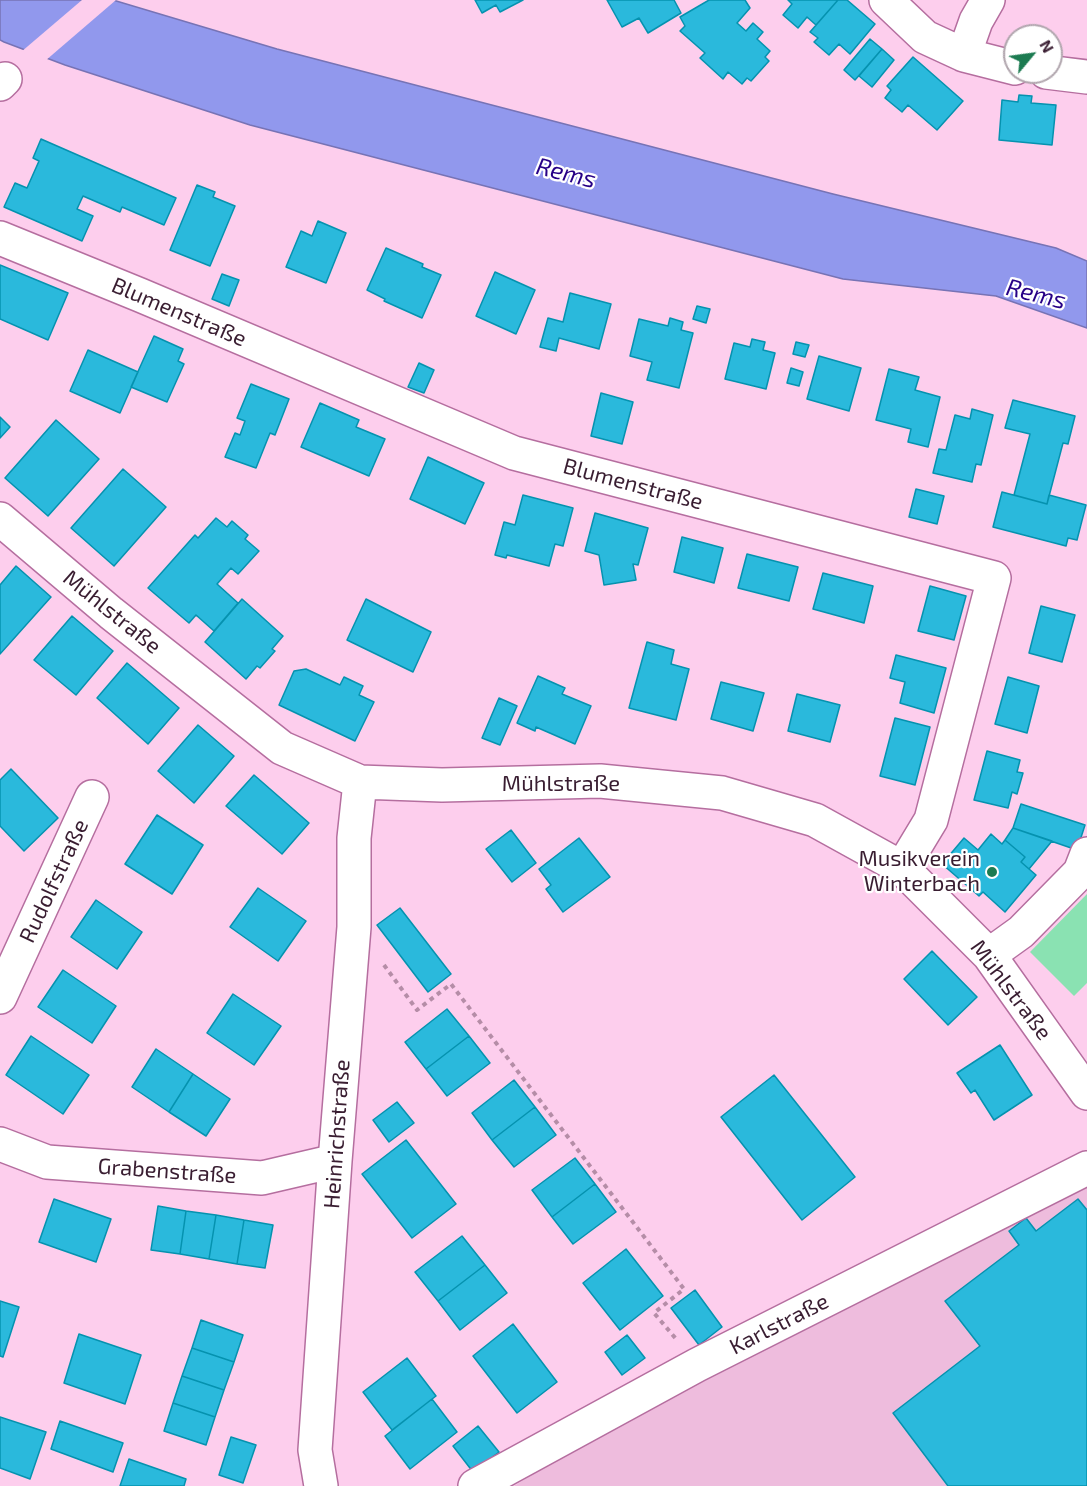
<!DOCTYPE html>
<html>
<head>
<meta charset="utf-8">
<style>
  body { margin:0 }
  #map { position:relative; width:1087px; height:1486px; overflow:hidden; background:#fdceed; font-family:"Exo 2",sans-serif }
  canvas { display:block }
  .north { position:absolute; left:1003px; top:24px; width:60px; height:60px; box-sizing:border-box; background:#fff; border:2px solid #b0a5ad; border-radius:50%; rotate:61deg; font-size:16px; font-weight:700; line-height:24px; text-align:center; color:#391d31 }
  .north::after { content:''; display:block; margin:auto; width:21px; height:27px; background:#1c7b51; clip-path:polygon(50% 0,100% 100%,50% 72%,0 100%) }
</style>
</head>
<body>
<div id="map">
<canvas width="1087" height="1486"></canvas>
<div class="north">N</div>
</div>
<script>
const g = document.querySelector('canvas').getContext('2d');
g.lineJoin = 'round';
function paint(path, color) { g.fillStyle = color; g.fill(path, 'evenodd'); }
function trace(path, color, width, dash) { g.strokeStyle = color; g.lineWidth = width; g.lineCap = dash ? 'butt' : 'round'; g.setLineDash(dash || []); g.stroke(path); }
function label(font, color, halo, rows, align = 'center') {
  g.font = font + ' "Exo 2",sans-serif'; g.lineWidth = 4.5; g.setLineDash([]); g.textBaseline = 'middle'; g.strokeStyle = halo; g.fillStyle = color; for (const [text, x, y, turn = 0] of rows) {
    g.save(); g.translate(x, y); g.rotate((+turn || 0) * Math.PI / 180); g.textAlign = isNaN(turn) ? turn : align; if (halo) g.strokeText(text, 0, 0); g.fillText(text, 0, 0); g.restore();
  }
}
paint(new Path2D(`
  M 1087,1176 L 1087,1486 L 514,1486 L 700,1371 Z`), '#eebcdd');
paint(new Path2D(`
  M 1087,894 L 1087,983 L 1074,996 L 1030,952 Z`), '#8ae2b2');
const water = new Path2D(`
  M 0,0 L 113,0 L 277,49 L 833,194 L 1056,248 L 1087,261 L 1087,328 L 996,296 L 843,279 L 250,125 L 65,65 L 4,42 L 0,40 Z`);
paint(water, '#9198ed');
trace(water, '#7773b5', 1.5);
paint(new Path2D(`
  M 82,0 L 116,0 L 45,61 L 21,52 Z`), '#fdceed');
const building = new Path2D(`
  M 475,0 L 523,0 L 500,12 L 496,5 L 482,13 Z
  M 607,0 L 674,0 L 681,13 L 648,33 L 639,18 L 622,27 Z
  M 709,0 L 745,0 L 750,8 L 737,23 L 746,31 L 753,23 L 763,32 L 757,39 L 770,51 L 765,57 L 769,61 L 751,81 L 747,78 L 742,84 L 728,72 L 723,79 L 700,58 L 705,53 L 680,31 L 685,26 L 680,17 Z
  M 788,0 L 838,0 L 816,25 L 807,17 L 798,28 L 783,15 L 792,4 Z
  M 838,0 L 847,0 L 875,24 L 850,54 L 839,44 L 829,55 L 814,42 L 818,38 L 810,32 Z
  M 870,39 L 882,49 L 855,80 L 844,70 Z
  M 882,49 L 894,60 L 872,87 L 859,76 Z
  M 913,57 L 963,101 L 937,130 L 908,105 L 902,112 L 885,98 L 891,90 L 887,86 Z
  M 1019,95 L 1032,96 L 1031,103 L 1056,105 L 1052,145 L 999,140 L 1002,100 L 1018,102 Z
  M 41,139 L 176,198 L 164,225 L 122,207 L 120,212 L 83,196 L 77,209 L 93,216 L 82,241 L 4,207 L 15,183 L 27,188 L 39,161 L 33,158 Z
  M 197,185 L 215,192 L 213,197 L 235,206 L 210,266 L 170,250 Z
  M 318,221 L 346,233 L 326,283 L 286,267 L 301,231 L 312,236 Z
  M 386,248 L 423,264 L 422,267 L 441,275 L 422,318 L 384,301 L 385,299 L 367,290 Z
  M 0,265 L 68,293 L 48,340 L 0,319 Z
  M 495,272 L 535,290 L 516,334 L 476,316 Z
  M 222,274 L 239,280 L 229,306 L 212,299 Z
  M 570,293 L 611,304 L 599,349 L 559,338 L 556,351 L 540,347 L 548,318 L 563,322 Z
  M 697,306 L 710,309 L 706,323 L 693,319 Z
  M 670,318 L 683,322 L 681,330 L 693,333 L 679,388 L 647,380 L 652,362 L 630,356 L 639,319 L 668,326 Z
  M 154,336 L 183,349 L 178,361 L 184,364 L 167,402 L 131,387 Z
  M 752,339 L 765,342 L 763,350 L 775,353 L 766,389 L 725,379 L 734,343 L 750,347 Z
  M 796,342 L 809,345 L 805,357 L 793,354 Z
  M 88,350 L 138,372 L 120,413 L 70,391 Z
  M 819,356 L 861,368 L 849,411 L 807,399 Z
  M 419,363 L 434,370 L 424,393 L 408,387 Z
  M 791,368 L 803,372 L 799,386 L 787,383 Z
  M 889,369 L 919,377 L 915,390 L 940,397 L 928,447 L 908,442 L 911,429 L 876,420 Z
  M 251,384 L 289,399 L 275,435 L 270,433 L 256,468 L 225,457 L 235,433 L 240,435 L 245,421 L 237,418 Z
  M 601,393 L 633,402 L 622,444 L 591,436 Z
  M 1013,400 L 1075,416 L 1068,444 L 1063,443 L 1047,504 L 1014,495 L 1030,434 L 1005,428 Z
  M 320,403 L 359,420 L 356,427 L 385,439 L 369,476 L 301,447 Z
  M 972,409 L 993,415 L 981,465 L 976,464 L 972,482 L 933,473 L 939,449 L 946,450 L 955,415 L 970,419 Z
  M 0,417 L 10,427 L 0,438 Z
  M 56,420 L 99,459 L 48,516 L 5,478 Z
  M 428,457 L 484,483 L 465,524 L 410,499 Z
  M 123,469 L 166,507 L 114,566 L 71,528 Z
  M 916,489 L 944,496 L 937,524 L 909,517 Z
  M 1002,492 L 1047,504 L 1049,495 L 1086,505 L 1077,540 L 1068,538 L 1066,546 L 993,527 Z
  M 523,495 L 573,508 L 563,546 L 555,544 L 549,566 L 507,555 L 506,558 L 495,555 L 504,522 L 515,525 Z
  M 595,513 L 648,528 L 638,565 L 633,564 L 636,580 L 604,585 L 599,555 L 585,551 Z
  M 216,518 L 227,527 L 232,521 L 248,535 L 245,539 L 259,551 L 238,574 L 231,568 L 217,584 L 238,603 L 214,631 L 196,615 L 189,623 L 148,588 L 195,535 L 198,538 Z
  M 682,537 L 723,548 L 714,583 L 674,572 Z
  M 747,554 L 798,567 L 789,601 L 738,588 Z
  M 16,566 L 51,597 L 0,654 L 0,585 Z
  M 823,573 L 873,586 L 864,623 L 813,609 Z
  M 930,586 L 966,596 L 954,640 L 918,631 Z
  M 242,599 L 283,636 L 272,649 L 275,651 L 260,668 L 257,666 L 246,679 L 205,642 Z
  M 366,599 L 431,632 L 413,672 L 347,640 Z
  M 1041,606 L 1075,615 L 1062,662 L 1029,653 Z
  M 72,616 L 113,651 L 76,695 L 34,660 Z
  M 647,642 L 674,650 L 671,664 L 689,669 L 676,720 L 629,708 Z
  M 896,655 L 946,668 L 934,713 L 900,703 L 905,682 L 890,678 Z
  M 127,663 L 179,708 L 148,744 L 97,698 Z
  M 306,669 L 340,685 L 344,677 L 363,686 L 359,695 L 374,702 L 355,741 L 279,705 L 294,671 Z
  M 538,676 L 565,688 L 562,694 L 591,706 L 575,744 L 536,727 L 535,731 L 517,723 Z
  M 1008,677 L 1039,686 L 1027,733 L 995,724 Z
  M 721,682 L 764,693 L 753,731 L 711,719 Z
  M 797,694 L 840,705 L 830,742 L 788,731 Z
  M 499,698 L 517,706 L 500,745 L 482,738 Z
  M 895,718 L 930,727 L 915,785 L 880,776 Z
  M 198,725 L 234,756 L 194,803 L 158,771 Z
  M 987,751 L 1020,760 L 1017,772 L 1023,773 L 1017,794 L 1012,792 L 1008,808 L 974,800 Z
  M 11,769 L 58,818 L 24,851 L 0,826 L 0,780 Z
  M 254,775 L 309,823 L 282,854 L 226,806 Z
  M 1021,804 L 1085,825 L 1077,850 L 1013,828 Z
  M 157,815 L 203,845 L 172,894 L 125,864 Z
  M 1013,828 L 1052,841 L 1029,869 L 1021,862 L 1025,857 L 1005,840 Z
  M 511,830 L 536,863 L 512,882 L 486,849 Z
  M 991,834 L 1002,844 L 1005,840 L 1025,857 L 1021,862 L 1036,875 L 1005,912 L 983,892 L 979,896 L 942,864 L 964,838 L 978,850 Z
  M 579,838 L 610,877 L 563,912 L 546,889 L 551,885 L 539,869 Z
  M 258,888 L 306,921 L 278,961 L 230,927 Z
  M 96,900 L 142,932 L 117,969 L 71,937 Z
  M 400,908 L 451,974 L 428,992 L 377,925 Z
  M 932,951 L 977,997 L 948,1025 L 904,979 Z
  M 63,970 L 116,1006 L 92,1043 L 38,1007 Z
  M 233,994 L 281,1026 L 254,1065 L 207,1033 Z
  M 447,1009 L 469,1036 L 426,1069 L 405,1042 Z
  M 31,1036 L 89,1075 L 63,1114 L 6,1075 Z
  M 469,1036 L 490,1063 L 447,1096 L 426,1069 Z
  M 1000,1045 L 1032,1095 L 994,1120 L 975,1090 L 971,1093 L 957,1073 Z
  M 156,1049 L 193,1074 L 169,1112 L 132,1087 Z
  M 193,1074 L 230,1099 L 206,1136 L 169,1112 Z
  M 774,1075 L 855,1177 L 802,1220 L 721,1117 Z
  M 514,1080 L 535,1107 L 492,1140 L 472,1113 Z
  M 397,1102 L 414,1123 L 389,1142 L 373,1120 Z
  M 535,1107 L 556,1135 L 514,1167 L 492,1140 Z
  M 406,1140 L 456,1204 L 412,1238 L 362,1174 Z
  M 575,1158 L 595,1184 L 552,1217 L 532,1190 Z
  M 595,1184 L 616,1212 L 573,1244 L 552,1217 Z
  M 54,1199 L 111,1219 L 96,1262 L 39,1242 Z
  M 1078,1199 L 1087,1210 L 1087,1486 L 948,1486 L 893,1413 L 980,1346 L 945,1301 L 1019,1245 L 1009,1231 L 1026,1218 L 1036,1231 Z
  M 158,1206 L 186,1211 L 180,1254 L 151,1250 Z
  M 186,1211 L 216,1215 L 209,1259 L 180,1254 Z
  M 216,1215 L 244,1220 L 237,1264 L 209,1259 Z
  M 244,1220 L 273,1225 L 265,1268 L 237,1264 Z
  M 462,1236 L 485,1265 L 438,1301 L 415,1272 Z
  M 626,1249 L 663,1296 L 620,1330 L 583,1283 Z
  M 485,1265 L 507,1293 L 460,1330 L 438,1301 Z
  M 695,1290 L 722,1327 L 699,1345 L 671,1308 Z
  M 0,1301 L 19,1307 L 3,1357 L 0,1356 Z
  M 201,1320 L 243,1335 L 234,1362 L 192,1348 Z
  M 513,1324 L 557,1382 L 517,1413 L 473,1356 Z
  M 79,1334 L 141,1355 L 125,1404 L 64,1383 Z
  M 627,1335 L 645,1358 L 622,1375 L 605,1352 Z
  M 192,1348 L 234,1362 L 224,1390 L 182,1376 Z
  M 407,1358 L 436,1396 L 392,1430 L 363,1392 Z
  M 182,1376 L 224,1390 L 215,1417 L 173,1403 Z
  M 432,1399 L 457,1432 L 410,1469 L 385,1436 Z
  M 173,1403 L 215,1417 L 206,1445 L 164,1431 Z
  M 0,1417 L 46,1432 L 30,1479 L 0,1468 Z
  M 60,1421 L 123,1443 L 113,1472 L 51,1449 Z
  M 478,1426 L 499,1452 L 473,1472 L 453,1446 Z
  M 231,1437 L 256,1445 L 243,1483 L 219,1475 Z
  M 129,1459 L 186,1479 L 184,1486 L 120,1486 Z`);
paint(building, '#2ab9dc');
trace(building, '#0592af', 1.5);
const minor = new Path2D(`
  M 886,0 L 925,37 L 964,55 L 1015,68
  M 964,55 L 976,21 L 988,0
  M 1046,72 L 1087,77
  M 0,84 L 5,79
  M 0,238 L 140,295 L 514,453 L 994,578 L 931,820 L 902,868
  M 0,519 L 111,613 L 282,748 L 360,782 L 442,785 L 600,781 L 722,793 L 815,820 L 902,868 L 989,955 L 1087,1093
  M 989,955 L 1021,932 L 1080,872 L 1087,854
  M 0,997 L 92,797
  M 0,1144 L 47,1162 L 262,1178 L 335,1161
  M 321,1486 L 315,1450 L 335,1161 L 354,927 L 354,838 L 360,782
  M 475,1486 L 697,1365 L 1087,1168`);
trace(minor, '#b56e9f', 36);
trace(new Path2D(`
  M 384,965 L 417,1010 L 451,984 L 684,1289 L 654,1313 L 677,1340`), '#b58da7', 4, [4.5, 4.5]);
trace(minor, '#fff', 33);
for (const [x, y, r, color] of [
  [992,872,6,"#1c7b51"]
]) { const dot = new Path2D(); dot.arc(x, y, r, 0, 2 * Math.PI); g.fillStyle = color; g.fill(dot); trace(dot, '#fff', 2); }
label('22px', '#391d31', '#fff', [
  ["Blumenstraße",179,312,23],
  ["Blumenstraße",633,484,15],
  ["Mühlstraße",112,612,39],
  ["Mühlstraße",561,784],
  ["Rudolfstraße",54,881,-65],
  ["Mühlstraße",1011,990,53],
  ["Heinrichstraße",337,1134,-86],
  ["Grabenstraße",167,1171,4],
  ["Karlstraße",779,1324,-27]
]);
label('22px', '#391d31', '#fff', [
  ["Musikverein",980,859],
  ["Winterbach",980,884]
], 'right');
label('italic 24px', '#270086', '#fff', [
  ["Rems",566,173,14],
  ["Rems",1036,294,14]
]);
</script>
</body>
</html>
